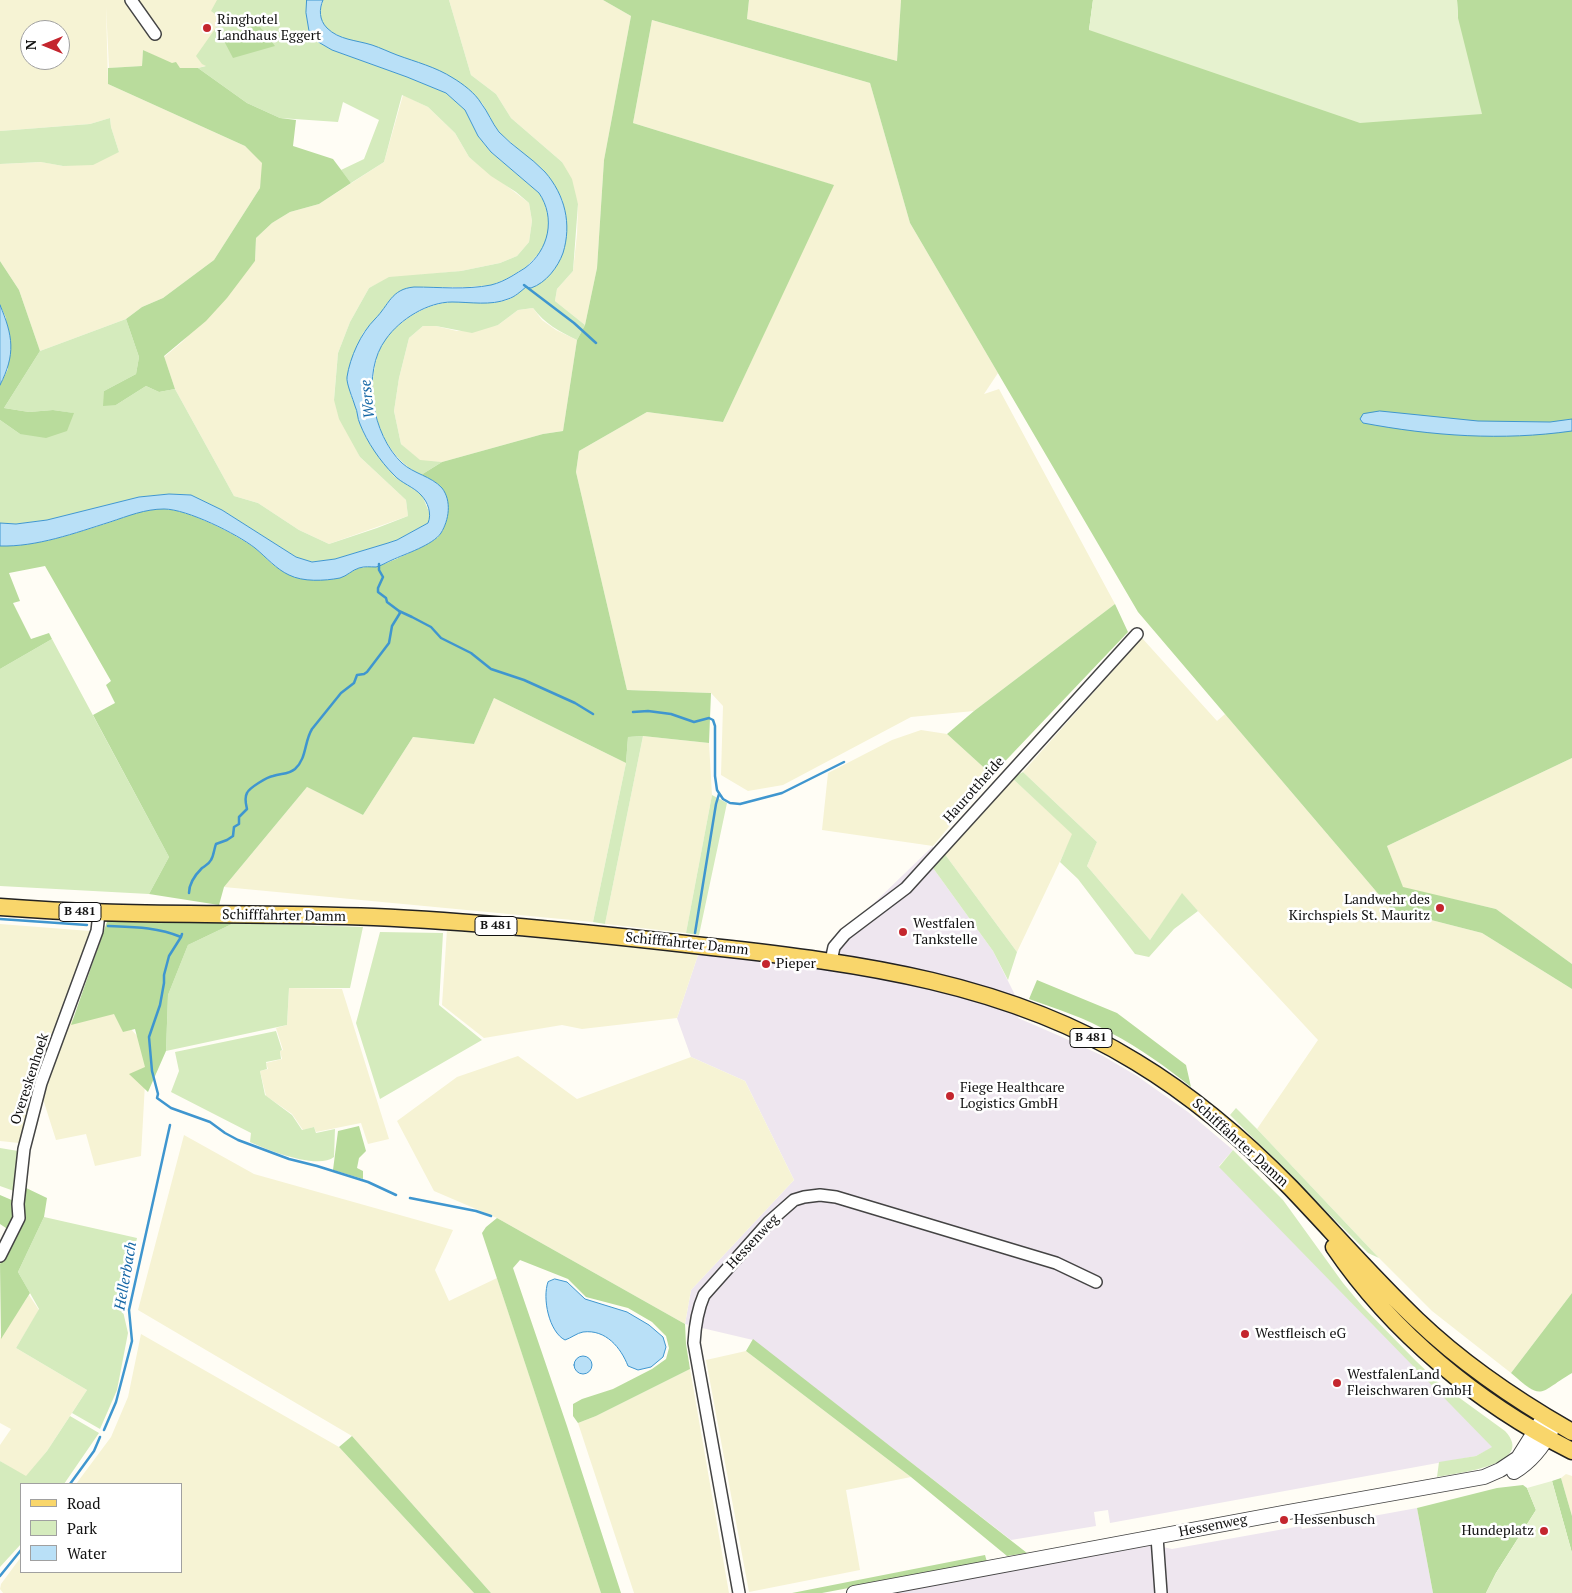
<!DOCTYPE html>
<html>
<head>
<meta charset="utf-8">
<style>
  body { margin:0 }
  #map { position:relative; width:1572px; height:1593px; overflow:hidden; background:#fffdf5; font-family:"PT Serif",serif }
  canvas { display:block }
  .legend { position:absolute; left:20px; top:1483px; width:162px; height:90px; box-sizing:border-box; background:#fff; border:1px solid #a0a0a0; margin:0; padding:6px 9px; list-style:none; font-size:15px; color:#111 }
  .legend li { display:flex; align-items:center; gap:10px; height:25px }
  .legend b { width:25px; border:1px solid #a0a0a0 }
  .north { position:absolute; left:20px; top:20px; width:50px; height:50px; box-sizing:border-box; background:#fff; border:1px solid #a0a0a0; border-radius:50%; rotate:270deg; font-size:14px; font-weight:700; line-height:20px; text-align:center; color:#111 }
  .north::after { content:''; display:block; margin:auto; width:18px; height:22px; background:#c4262e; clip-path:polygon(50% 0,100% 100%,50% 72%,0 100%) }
</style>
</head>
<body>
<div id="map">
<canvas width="1572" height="1593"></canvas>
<ul class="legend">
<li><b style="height:6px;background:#f9d66b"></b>Road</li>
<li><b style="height:14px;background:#d5ebbd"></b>Park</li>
<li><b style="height:14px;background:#b9e0f7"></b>Water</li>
</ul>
<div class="north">N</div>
</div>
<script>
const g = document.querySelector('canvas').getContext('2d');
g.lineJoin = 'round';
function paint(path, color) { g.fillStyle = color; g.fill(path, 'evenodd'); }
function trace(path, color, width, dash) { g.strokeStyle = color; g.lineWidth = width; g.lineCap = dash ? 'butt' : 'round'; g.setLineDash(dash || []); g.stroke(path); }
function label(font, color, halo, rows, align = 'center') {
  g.font = font + ' "PT Serif",serif'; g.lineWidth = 5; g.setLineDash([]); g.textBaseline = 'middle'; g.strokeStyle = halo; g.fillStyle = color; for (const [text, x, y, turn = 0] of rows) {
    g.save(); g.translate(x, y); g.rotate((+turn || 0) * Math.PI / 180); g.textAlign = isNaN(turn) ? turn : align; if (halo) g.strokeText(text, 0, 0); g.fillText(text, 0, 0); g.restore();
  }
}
paint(new Path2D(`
  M 933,846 L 933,868 L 993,951 L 1020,1005 L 1018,1018 L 1062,1037 L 1103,1056 L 1137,1076 L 1188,1112 L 1233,1150 L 1219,1166 L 1493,1447 L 1476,1456 L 1110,1523 L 1108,1510 L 1094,1512 L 1096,1526 L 1011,1540 L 753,1340 L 685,1324 L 691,1290 L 794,1180 L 745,1081 L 691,1057 L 677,1018 L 699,952 L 810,965 Z
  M 1417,1508 L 1433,1593 L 885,1593 L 1154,1545 L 1172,1549 L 1301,1526 L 1302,1529 Z`), '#eee6ef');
paint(new Path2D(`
  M 0,0 L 299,0 L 275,46 L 198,68 L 180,68 L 143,50 L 142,66 L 109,68 L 106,6 L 108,84 L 245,146 L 263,163 L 260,188 L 214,260 L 163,298 L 142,307 L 126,319 L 40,351 L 19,290 L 0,261 L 0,164 L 42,162 L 63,166 L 119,152 L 111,127 L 110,118 L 90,124 L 0,131 ZM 30,30 L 60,30 L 60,60 L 30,60 Z
  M 449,0 L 603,0 L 631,16 L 604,160 L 597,268 L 585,325 L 555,301 L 557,289 L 573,271 L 577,234 L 578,204 L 562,162 L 511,118 L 496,94 L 471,75 Z
  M 749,0 L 901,0 L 897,61 L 747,19 Z
  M 652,20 L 870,83 L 910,223 L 998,373 L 984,394 L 999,389 L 1115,604 L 974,711 L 911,717 L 783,785 L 748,791 L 721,775 L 723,706 L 711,693 L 627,690 L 576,472 L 579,451 L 647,412 L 723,422 L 833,185 L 633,123 Z
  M 403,95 L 428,107 L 455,133 L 469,157 L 529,203 L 532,221 L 529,242 L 517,256 L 500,263 L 461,271 L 389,278 L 369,288 L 350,322 L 338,353 L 334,399 L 360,457 L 406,500 L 408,516 L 329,544 L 299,530 L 258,503 L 234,496 L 175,389 L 164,357 L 182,342 L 255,261 L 256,238 L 272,223 L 290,212 L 319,204 L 384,162 Z
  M 533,308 L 542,320 L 556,330 L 577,340 L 563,431 L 543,434 L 442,462 L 420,461 L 401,444 L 394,411 L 399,378 L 409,338 L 423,326 L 436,326 L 457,331 L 498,325 L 518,310 Z
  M 1142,638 L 1217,721 L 1225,714 L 1392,910 L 1482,933 L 1572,989 L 1572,1293 L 1511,1373 L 1432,1311 L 1379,1258 L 1257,1129 L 1318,1040 L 1182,894 L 1150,940 L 1087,866 L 1097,842 L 1023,772 Z
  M 494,698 L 626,763 L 593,922 L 224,887 L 307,787 L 363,815 L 413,737 L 474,744 Z
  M 921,730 L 947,734 L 992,775 L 933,846 L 822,830 L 828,773 L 892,740 Z
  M 643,736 L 709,743 L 712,795 L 686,933 L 605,924 Z
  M 1572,758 L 1572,964 L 1496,909 L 1403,888 L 1387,846 Z
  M 1012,778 L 1073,834 L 1017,952 L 944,853 Z
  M 0,924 L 90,931 L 34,1084 L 19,1143 L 0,1141 Z
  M 447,929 L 584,940 L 699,952 L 677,1018 L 582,1029 L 562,1025 L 484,1038 L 442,1005 Z
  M 289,988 L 342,989 L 389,1139 L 368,1144 L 361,1123 L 316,1132 L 314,1127 L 303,1130 L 292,1114 L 266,1096 L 260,1071 L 268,1069 L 266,1063 L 282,1059 L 280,1051 L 283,1050 L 276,1028 L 287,1025 Z
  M 112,1008 L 147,1047 L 141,1156 L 95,1166 L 86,1134 L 56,1140 L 42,1096 L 67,1021 Z
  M 518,1056 L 577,1099 L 691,1057 L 745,1081 L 794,1180 L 691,1290 L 685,1324 L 497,1218 L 434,1191 L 397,1121 L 457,1077 Z
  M 184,1135 L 254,1174 L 453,1230 L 435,1270 L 449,1301 L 497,1278 L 601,1593 L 491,1593 L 352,1436 L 138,1310 Z
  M 29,1295 L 39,1310 L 16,1348 L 87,1390 L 47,1451 L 26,1477 L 0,1461 L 0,1445 L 11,1429 L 0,1423 L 0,1338 Z
  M 141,1334 L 339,1447 L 474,1593 L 3,1593 L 0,1589 L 1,1584 L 21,1557 L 21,1572 L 181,1572 L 181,1484 L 76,1484 L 111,1437 L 128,1397 Z
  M 746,1351 L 911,1477 L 846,1490 L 860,1570 L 749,1592 L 706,1360 Z
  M 690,1369 L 729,1593 L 634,1593 L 578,1423 L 596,1416 Z
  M 1566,1474 L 1572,1476 L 1572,1516 L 1561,1478 Z`), '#f6f3d4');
paint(new Path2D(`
  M 217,0 L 307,0 L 306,13 L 309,31 L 313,38 L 320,43 L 332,50 L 407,77 L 446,93 L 465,110 L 478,136 L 491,152 L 539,193 L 543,199 L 548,214 L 548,236 L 542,250 L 526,267 L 506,279 L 492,285 L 468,287 L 414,287 L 388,302 L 381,313 L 363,333 L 354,354 L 347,380 L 351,396 L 357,408 L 358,418 L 364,434 L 371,445 L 394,476 L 422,495 L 429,512 L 429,520 L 428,523 L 397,540 L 388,543 L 335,559 L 312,562 L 296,557 L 222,510 L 191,495 L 169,494 L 139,497 L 47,520 L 16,524 L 0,523 L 0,420 L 20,434 L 73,413 L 53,410 L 29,412 L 4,408 L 40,351 L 126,319 L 139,357 L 136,374 L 104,391 L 116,405 L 146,386 L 159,392 L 175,389 L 234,496 L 258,503 L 299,530 L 329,544 L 377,528 L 408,516 L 406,500 L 360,457 L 339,419 L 334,400 L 338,353 L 350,322 L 369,288 L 389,277 L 461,271 L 500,263 L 517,256 L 529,242 L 532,221 L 529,203 L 516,192 L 491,176 L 469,157 L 455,133 L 428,107 L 402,95 L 384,162 L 351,183 L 341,170 L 364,159 L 379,120 L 343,102 L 338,122 L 280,118 L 247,103 L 198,68 L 206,66 L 202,64 L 196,56 L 222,19 L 211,11 Z
  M 323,0 L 449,0 L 471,75 L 496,94 L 511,118 L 562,162 L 572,179 L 578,204 L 573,271 L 557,289 L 555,301 L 585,325 L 577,340 C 559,331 545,324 533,308 L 518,310 L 498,325 L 472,333 L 436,326 L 423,326 L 409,338 L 399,378 L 394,411 L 401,444 L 420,460 L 442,462 L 421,475 C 383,456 368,411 374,371 C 376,362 377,353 382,345 C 387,334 398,325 408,318 C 417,312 429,306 439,304 C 460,298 485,307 507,300 C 514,298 520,291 526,287 L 531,288 L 541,282 L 555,269 L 563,201 L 550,179 L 544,171 L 501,134 L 495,126 L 482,103 L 396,55 L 371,45 L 348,40 L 331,32 L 323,24 L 321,19 L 321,7 Z
  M 110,118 L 111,127 L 119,152 L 93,165 L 63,166 L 41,162 L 0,164 L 0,131 L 90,124 Z
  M 52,639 L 169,857 L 149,894 L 0,886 L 0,669 Z
  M 643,736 L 605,924 L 593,922 L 626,763 L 628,737 Z
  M 1023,772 L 1097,842 L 1087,866 L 1150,940 L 1182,893 L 1198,911 L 1174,929 L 1149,957 L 1135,954 L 1078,879 L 1060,862 L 1072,834 L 1012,778 Z
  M 712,795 L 727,803 L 699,935 L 686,933 Z
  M 944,853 L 1017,952 L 1008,980 L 993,951 L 933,868 Z
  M 234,923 L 363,927 L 350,988 L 289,988 L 287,1025 L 166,1051 L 168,995 L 188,945 Z
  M 380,932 L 443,933 L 439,1005 L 482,1040 L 380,1099 L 356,1023 Z
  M 276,1031 L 282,1050 L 280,1051 L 281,1059 L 266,1062 L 267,1069 L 260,1071 L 265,1095 L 292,1115 L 302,1130 L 314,1127 L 316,1133 L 335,1129 L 334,1157 C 318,1170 267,1150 250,1142 L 251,1133 L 171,1092 L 179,1071 L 175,1052 Z
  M 1236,1108 L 1257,1129 L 1379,1258 L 1368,1253 L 1230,1115 Z
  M 0,1148 L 18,1151 L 14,1191 L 0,1186 Z
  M 1233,1150 L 1283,1200 L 1343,1283 L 1363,1307 L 1416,1361 L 1439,1383 L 1505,1431 C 1537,1465 1457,1473 1437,1477 L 1439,1462 L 1476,1456 L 1492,1447 L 1219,1167 Z
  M 44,1217 L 137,1238 L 122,1307 L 128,1333 L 117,1390 L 100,1429 L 72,1413 L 87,1390 L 16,1348 L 39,1309 L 18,1272 Z
  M 70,1416 L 99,1433 L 64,1484 L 21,1484 L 21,1544 L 0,1567 L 0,1461 L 26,1476 L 47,1451 Z`), '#d5ebbd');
paint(new Path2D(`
  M 603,0 L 749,0 L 747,19 L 897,61 L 901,0 L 1093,0 L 1089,30 L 1458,18 L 1457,0 L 1572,0 L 1572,758 L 1387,846 L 1403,887 L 1496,909 L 1572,964 L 1572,989 L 1482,933 L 1392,910 L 1138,612 L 910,223 L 870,83 L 652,20 L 633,123 L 834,185 L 723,422 L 647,412 L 579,451 L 576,472 L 627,690 L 711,693 L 709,743 L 643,736 L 628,737 L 626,763 L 494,698 L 474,744 L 413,737 L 363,815 L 307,787 L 224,887 L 219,905 L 149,894 L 169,857 L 93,715 L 115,703 L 106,685 L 111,681 L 45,566 L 9,573 L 20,601 L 13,603 L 31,639 L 49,633 L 52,639 L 0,669 L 0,546 C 37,547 76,533 111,522 C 127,516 144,509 162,509 C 185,508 233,533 252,546 C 262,553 270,564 281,570 C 288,574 298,577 306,579 C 315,581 336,580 344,576 C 349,574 353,570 360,568 C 366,566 373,568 379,566 C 390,562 432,544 439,536 C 446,528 449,512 447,503 C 444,486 436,481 421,475 L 442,462 L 543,434 L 563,431 L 577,340 L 585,325 L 597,268 L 604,160 L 631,16 Z
  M 257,23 L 275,46 L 233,58 L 223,39 Z
  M 143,50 L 172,63 L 176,62 L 180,68 L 198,68 L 247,103 L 280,118 L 296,120 L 293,146 L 333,159 L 351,183 L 319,204 L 290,212 L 272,223 L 256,238 L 255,261 L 227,298 L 206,321 L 164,356 L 175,389 L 159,392 L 146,386 L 116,405 L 103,406 L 104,391 L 136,374 L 139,357 L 126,319 L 142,307 L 163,298 L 214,260 L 260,188 L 262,163 L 245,146 L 108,84 L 108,68 L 142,66 Z
  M 0,261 L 19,290 L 40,351 L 4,408 L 29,412 L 53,410 L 74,413 L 67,431 L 46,438 L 20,434 L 0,420 L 0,385 L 8,369 L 6,318 L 0,305 Z
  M 1115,604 L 1128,632 L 992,775 L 947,734 L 974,711 Z
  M 108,919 L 234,923 L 188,945 L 168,995 L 166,1051 L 148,1092 L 129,1074 L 145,1067 L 135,1029 L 123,1032 L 114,1014 L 71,1025 Z
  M 1037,980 L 1117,1013 L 1186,1065 L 1191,1087 C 1166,1067 1140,1048 1111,1033 C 1086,1018 1057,1009 1029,999 Z
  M 359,1126 L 366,1151 L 359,1158 L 357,1168 L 363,1171 L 363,1179 L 333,1170 L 338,1131 Z
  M 22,1186 L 47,1198 L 44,1217 L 18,1272 L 30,1293 L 1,1339 L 0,1264 L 21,1220 Z
  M 0,1195 L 14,1201 L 16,1217 L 9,1230 L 0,1224 Z
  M 497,1218 L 685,1324 L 686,1344 L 690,1369 L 596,1416 L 578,1423 L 573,1416 L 573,1404 L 582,1399 L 613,1389 L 652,1369 L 666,1359 L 669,1348 L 666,1336 L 652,1322 L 628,1308 L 586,1297 L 568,1279 L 520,1260 L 513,1268 L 567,1426 L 621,1593 L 601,1593 L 482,1233 L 486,1227 Z
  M 1572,1293 L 1572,1373 C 1538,1393 1544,1402 1511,1373 Z
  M 753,1339 L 1027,1553 L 1007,1556 L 911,1477 L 746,1351 Z
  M 352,1436 L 491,1593 L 474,1593 L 339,1447 Z
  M 1561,1478 L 1572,1516 L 1572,1553 L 1552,1481 Z
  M 1523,1485 L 1527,1488 L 1536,1510 L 1496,1573 L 1486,1593 L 1433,1593 L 1417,1508 L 1497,1488 Z
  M 985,1555 L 987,1562 L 822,1593 L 792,1593 Z`), '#b9dc9c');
paint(new Path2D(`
  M 1093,0 L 1457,0 L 1458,18 L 1482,114 L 1360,123 L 1089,30 Z
  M 1552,1481 L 1572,1553 L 1572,1593 L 1486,1593 L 1496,1573 L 1536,1510 L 1527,1488 Z`), '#e6f2cf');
const water = new Path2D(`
  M 307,0 L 323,0 C 319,9 319,20 327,28 C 339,40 356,40 372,45 C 381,48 389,52 397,55 C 416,62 436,67 453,78 C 463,84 475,93 481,103 C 488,112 492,123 499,132 C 513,147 531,157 545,172 C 565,195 572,224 563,253 C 558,267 546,283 531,288 L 526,287 C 521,291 515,297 508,299 C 491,306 470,302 452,302 C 428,302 400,319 386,339 C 361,372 372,435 402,463 C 414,474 431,476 442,488 C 452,501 449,520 441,533 C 433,545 405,554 392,560 C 387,562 381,566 376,567 C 370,567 365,566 359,568 C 352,570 347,576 340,578 C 324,581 303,582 289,575 C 276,569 266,557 255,548 C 237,534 187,509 164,509 C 145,509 128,516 110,522 C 75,533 37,547 0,546 L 0,523 L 16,524 L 47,520 L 139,497 L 169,494 L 191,495 L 222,510 L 296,557 L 312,562 L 335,559 L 388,543 L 397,540 L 428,523 C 432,514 428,502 421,495 C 414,487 401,483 394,475 C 380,461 367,442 360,424 C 357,418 358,412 355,406 C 353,399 346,383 347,377 C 350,357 361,333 375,319 C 389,305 391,289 414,287 C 439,287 466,290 491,285 C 499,283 505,280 512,276 C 516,273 521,271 525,268 C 549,250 556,218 539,193 L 491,152 L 478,136 L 465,110 L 446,93 L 407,77 L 332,50 L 320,43 L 313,38 L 309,31 L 306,13 Z
  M 0,305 C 13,336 16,354 0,385 Z
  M 1380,411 L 1478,421 L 1550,422 L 1572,419 L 1572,431 C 1502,441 1432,436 1363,423 L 1360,419 L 1363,414 Z
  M 555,1279 L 567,1282 L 585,1299 L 627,1312 L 649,1325 L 663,1337 L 666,1347 L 663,1357 L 651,1367 L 638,1370 L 628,1366 C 621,1348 606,1329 583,1332 C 577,1333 571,1338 565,1340 C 549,1332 542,1298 548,1282 Z
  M574 1365a9 9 0 1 1 18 0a9 9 0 1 1-18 0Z`);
paint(water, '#b9e0f7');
trace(water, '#3f96cf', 1);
trace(new Path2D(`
  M 524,285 L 574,323 L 596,343
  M 379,564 L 379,570 L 383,577 L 378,588 L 378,592 L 386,598 L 387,602 L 399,611 L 412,617 L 431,627 L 441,638 L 471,653 L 491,669 L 524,680 L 575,703 L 593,714
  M 633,712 L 648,711 L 671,714 L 694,722 L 709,718 L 713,720 L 715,726 L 715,776 L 717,790 L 723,799 L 730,803 L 740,804 L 782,793 L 844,762
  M 189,893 C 189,883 196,874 202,868 C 206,865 209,864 211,860 C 214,855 214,849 216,844 L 227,840 L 233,836 L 234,827 L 239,824 L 239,817 L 247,809 C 246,804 244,798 247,793 C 249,788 267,777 273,776 C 281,773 288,775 295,769 C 307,758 304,742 312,729 L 341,693 L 354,683 L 357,675 L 364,674 L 367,672 L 389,643 L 392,626 L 400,613 L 399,611
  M 0,919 L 87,925
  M 108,926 C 134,927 157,927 181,937
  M 695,933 L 716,804 L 719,794
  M 182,934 L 181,937 L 169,956 L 164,975 L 164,983 L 160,1005 L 149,1037 L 152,1071 L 158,1094 L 157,1098 L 171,1108 L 210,1122 L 225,1133 L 238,1140 L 289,1159 L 317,1166 L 368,1182 L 396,1195
  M 410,1198 L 476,1211 L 491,1216
  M 104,1430 L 116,1402 L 132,1341 L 129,1310 L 170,1125
  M 70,1484 L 94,1451 L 100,1437
  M 0,1576 L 21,1550`), '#3f96cf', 2.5);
const minor = new Path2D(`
  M 131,0 L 155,34
  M 831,961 L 834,947 L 845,934 L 906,888 L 1137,634
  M 0,1256 L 19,1218 L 18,1204 L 24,1149 L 41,1083 L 97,931 L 99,913
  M 1157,1537 L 1161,1593
  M 739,1593 L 694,1343 C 695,1325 697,1311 704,1295 L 769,1222 L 794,1200 L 804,1197 L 820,1195 L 836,1197 L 1056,1263 L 1096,1282`);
const tertiary = new Path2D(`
  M 1514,1472 C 1532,1461 1543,1447 1552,1429
  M 854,1593 L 1283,1513 L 1484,1477 L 1500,1470 L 1518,1458 L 1540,1423`);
const primary = new Path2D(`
  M 0,907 C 125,917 249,912 374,917 C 487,922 600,934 712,947 C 859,963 1008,983 1136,1062 C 1194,1097 1244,1140 1291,1188 C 1333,1232 1373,1278 1417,1320 C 1464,1365 1516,1400 1572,1432
  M 1334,1247 C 1393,1334 1478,1403 1572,1451`);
trace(minor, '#444', 14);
trace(tertiary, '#444', 16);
trace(primary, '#222', 19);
trace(minor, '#fff', 11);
trace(tertiary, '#fff', 14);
trace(primary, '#f9d66b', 16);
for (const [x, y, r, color] of [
  [207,28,5,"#c4262e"],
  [1440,908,5,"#c4262e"],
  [903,932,5,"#c4262e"],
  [766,964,5,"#c4262e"],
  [950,1096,5,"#c4262e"],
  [1245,1334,5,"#c4262e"],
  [1337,1383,5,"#c4262e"],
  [1284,1520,5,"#c4262e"],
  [1544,1531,5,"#c4262e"]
]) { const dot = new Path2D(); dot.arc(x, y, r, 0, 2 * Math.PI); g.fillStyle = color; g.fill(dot); trace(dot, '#fff', 2); }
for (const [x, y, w] of [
  [80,912,42],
  [496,926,42],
  [1091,1038,42]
]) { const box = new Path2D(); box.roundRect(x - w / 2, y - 9.5, w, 19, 4); g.fillStyle = '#fff'; g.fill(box); trace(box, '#111', 1); }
label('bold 12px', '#111', null, [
  ["B 481",80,912],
  ["B 481",496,926],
  ["B 481",1091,1038]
]);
label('14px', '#111', '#fff', [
  ["Ringhotel",217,20],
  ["Landhaus Eggert",217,36],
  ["Landwehr des",1430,900,"right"],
  ["Kirchspiels St. Mauritz",1430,916,"right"],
  ["Westfalen",913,924],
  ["Tankstelle",913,940],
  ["Pieper",776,964],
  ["Fiege Healthcare",960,1088],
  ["Logistics GmbH",960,1104],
  ["Westfleisch eG",1255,1334],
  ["WestfalenLand",1347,1375],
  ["Fleischwaren GmbH",1347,1391],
  ["Hessenbusch",1294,1520],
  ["Hundeplatz",1534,1531,"right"]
], 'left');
label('14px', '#111', '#fff', [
  ["Haurottheide",974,790,-48],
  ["Schifffahrter Damm",284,916,1],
  ["Schifffahrter Damm",687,944,6],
  ["Overeskenhoek",30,1079,-72],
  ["Schifffahrter Damm",1240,1143,42],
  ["Hessenweg",753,1242,-47],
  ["Hessenweg",1213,1526,-11]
]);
label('italic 15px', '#1768a6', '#fff', [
  ["Werse",368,399,-96],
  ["Hellerbach",126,1276,-80]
]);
</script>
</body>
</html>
